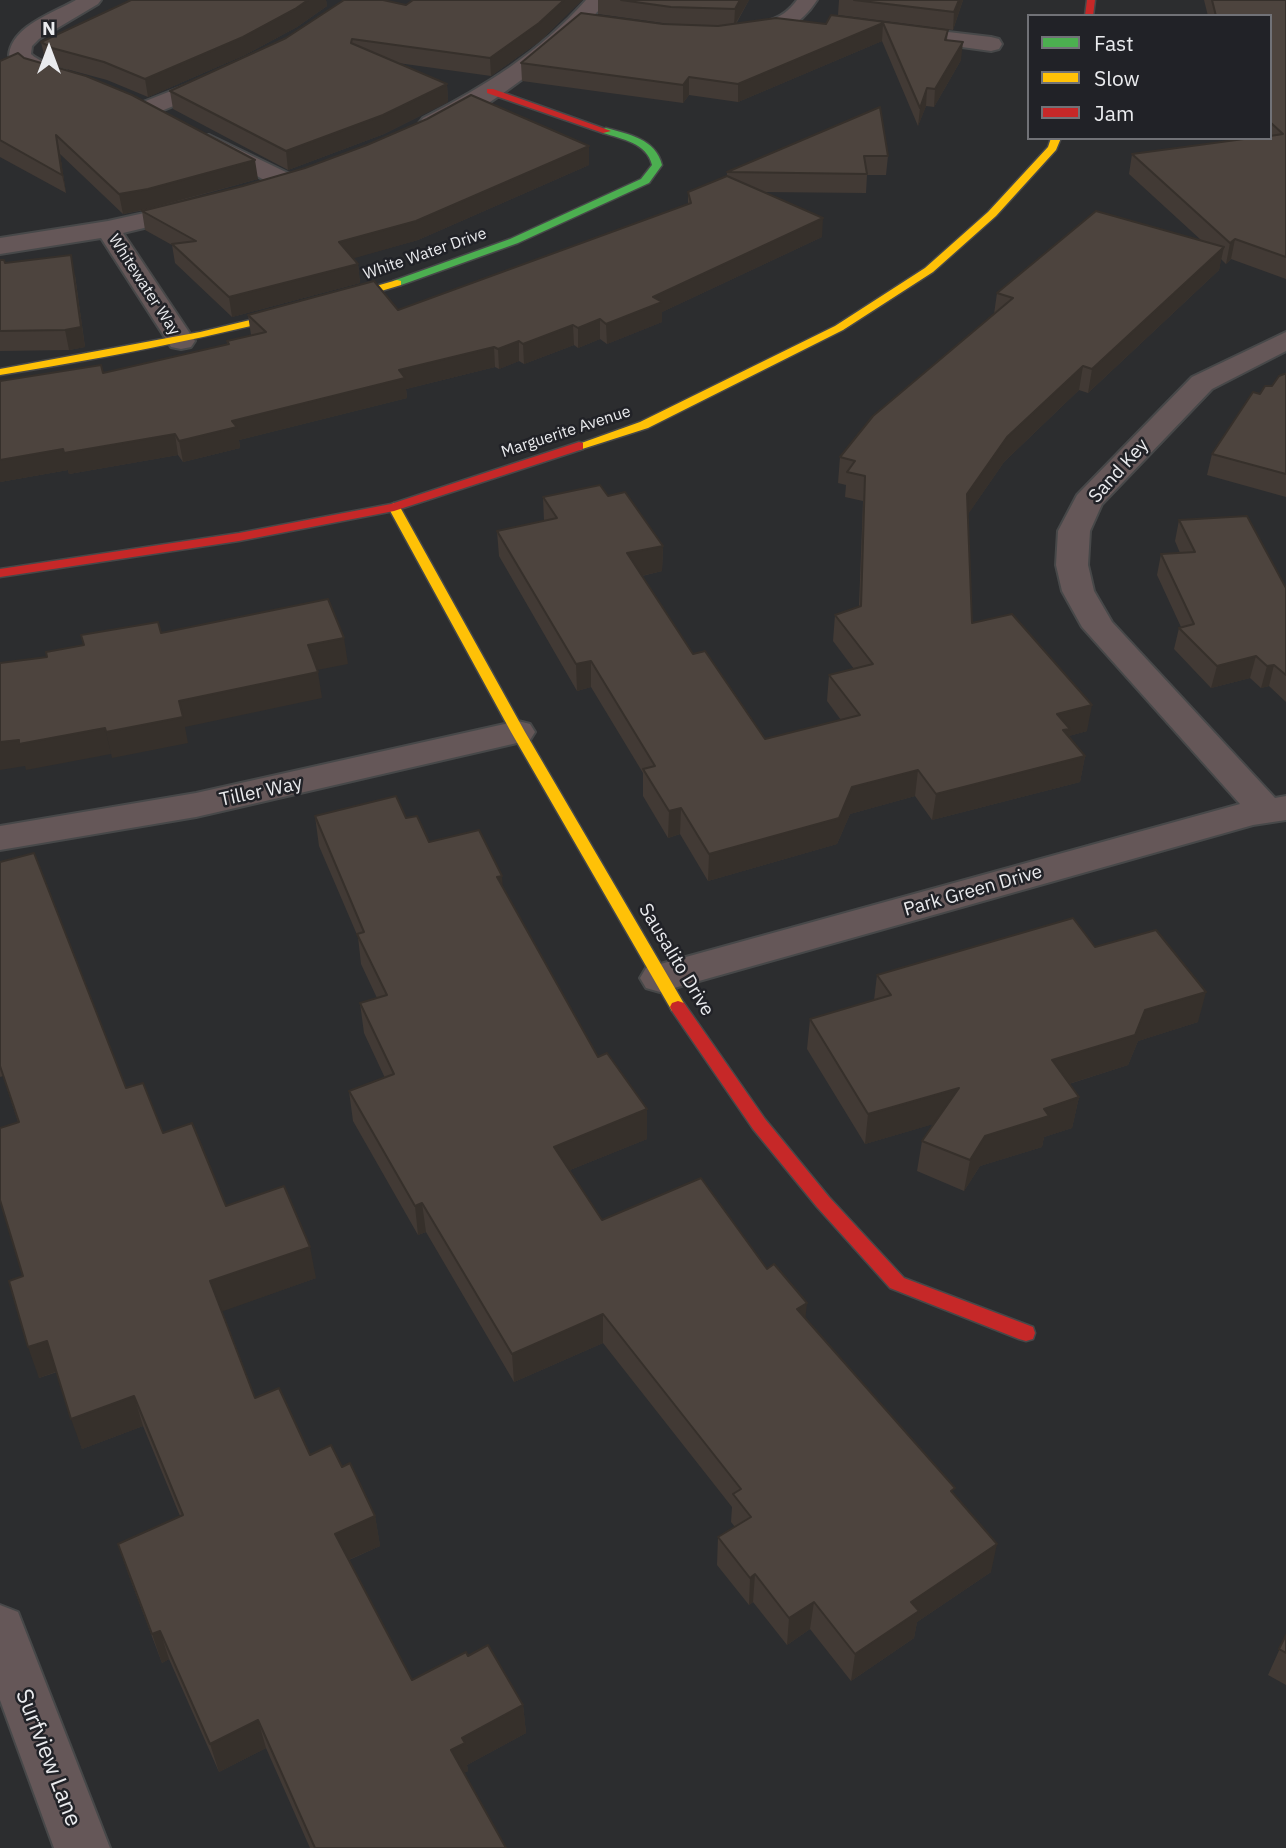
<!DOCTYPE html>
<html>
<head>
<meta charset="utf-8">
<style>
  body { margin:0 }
  #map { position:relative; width:1286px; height:1848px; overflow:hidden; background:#2c2d2f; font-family:"IBM Plex Sans",sans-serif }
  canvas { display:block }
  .legend { position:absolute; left:1027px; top:14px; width:245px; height:126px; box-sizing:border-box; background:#212227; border:2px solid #717277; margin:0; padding:9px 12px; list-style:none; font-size:21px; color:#eaebee }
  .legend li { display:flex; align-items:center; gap:14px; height:35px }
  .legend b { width:35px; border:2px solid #717277 }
  .north { position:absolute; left:14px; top:14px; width:70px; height:70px; -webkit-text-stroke:5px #212227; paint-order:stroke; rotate:0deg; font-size:19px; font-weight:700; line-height:28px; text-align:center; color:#eaebee }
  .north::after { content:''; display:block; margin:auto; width:24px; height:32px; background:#eaebee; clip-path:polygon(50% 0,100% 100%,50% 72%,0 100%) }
</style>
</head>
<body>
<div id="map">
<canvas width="1286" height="1848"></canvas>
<ul class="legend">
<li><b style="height:9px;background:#4caf50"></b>Fast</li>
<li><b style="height:9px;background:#ffc107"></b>Slow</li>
<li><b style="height:9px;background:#c62828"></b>Jam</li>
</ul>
<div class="north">N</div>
</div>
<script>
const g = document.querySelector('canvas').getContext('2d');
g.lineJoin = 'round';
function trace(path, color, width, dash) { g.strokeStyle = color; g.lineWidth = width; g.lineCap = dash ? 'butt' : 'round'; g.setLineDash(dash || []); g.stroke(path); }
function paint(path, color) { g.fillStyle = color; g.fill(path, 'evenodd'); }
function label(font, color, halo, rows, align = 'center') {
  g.font = font + ' "IBM Plex Sans",sans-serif'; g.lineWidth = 5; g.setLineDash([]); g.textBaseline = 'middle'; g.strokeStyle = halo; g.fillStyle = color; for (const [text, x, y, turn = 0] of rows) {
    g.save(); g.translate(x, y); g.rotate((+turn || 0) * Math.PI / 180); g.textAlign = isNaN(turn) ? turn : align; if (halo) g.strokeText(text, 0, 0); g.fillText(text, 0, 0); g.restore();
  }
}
const street = new Path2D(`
  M 76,0 L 101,0 L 98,4 L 39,39 L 32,46 L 31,54 C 44,66 67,67 76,78 L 73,83 C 51,88 22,73 9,55 C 12,26 53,13 76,0 Z
  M 586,0 L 607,0 C 584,33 462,138 423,128 L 419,123 L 423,118 C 484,87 540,52 586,0 Z
  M 797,0 L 817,0 C 801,26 766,47 733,39 L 730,34 L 733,29 C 758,23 781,23 797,0 Z
  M 897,26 L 991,37 L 999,39 L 1002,44 L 999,49 L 991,51 L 889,37 L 886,32 L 889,27 Z
  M 219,72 L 227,74 L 230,79 L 227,84 L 154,114 L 138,114 L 135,109 L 138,104 Z
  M 209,135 L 294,176 L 297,181 L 294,186 L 285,188 L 276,186 L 201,147 L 197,142 L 201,137 Z
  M 194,202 L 203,204 L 206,209 L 203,214 L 123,233 L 195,341 L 191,347 L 181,349 L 171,347 L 101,238 L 0,254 L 0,238 L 108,221 Z
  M 1286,332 L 1286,351 L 1212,389 L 1102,504 L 1090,531 L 1088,565 L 1094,591 L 1112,622 L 1275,798 L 1286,796 L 1286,820 L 1253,825 L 660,992 L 646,988 L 640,978 L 646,968 L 1240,804 L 1082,627 L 1062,591 L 1056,565 L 1058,531 L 1077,495 L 1192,377 Z
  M 518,721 L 530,724 L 535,732 L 530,740 L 196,817 L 0,850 L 0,826 L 196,793 Z
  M 0,1605 L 18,1612 L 110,1848 L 54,1848 L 0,1700 Z`);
const fast = new Path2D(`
  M 606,128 C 628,134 656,139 662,165 L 649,183 L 518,243 L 401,285 L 393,285 L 393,281 L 510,239 L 641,179 L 652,165 C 647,143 622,139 603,133 L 603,129 Z`);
const slow = new Path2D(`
  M 1051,138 L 1061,138 L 1056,150 L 996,216 L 933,272 L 843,330 L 648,428 L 579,450 L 573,446 L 640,422 L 835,326 L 925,268 L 988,212 L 1048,147 Z
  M 397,280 L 401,281 L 401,285 C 269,326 136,353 0,375 L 0,369 L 200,332 L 296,309 Z
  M 394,503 L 400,507 L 525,732 L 686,1007 L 684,1011 L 672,1011 L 511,732 L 388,507 Z`);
const jam = new Path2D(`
  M 1087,0 L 1095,0 L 1093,16 L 1085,16 Z
  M 487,89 L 493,89 L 611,131 L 603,133 L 487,93 Z
  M 579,442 L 583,443 L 583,449 L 394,511 L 239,541 L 0,577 L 0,569 L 239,533 L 391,504 Z
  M 678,1001 L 684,1003 L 765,1119 L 829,1197 L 904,1278 L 1033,1327 L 1035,1333 L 1033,1339 L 1026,1341 L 1019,1339 L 890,1288 L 817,1207 L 753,1129 L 672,1011 L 670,1007 L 672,1003 Z`);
trace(street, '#474849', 4);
trace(fast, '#474849', 3);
trace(slow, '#474849', 3);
trace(jam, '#474849', 3);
paint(street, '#655758');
paint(fast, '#4caf50');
paint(slow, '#ffc107');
paint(jam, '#c62828');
paint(new Path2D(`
  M 131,0 L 326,0 L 327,6 L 297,27 L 245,55 L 148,97 L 107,80 L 55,66 L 45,59 L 41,42 Z
  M 413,0 L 582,0 L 540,41 L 491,76 L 398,63 L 447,84 L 448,102 L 384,134 L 288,170 L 173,109 L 170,91 L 406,5 Z
  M 598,0 L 749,0 L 736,24 L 826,24 L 831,15 L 948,30 L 947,40 L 961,60 L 934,107 L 926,106 L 918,126 L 882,41 L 738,102 L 689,95 L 683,103 L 522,81 L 521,63 L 669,24 L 598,14 Z
  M 839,0 L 963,0 L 953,30 L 838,15 Z
  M 1204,0 L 1286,0 L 1286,279 L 1231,259 L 1226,264 L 1221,259 L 1219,270 L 1088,393 L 1079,390 L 1004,462 L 968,514 L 972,623 L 1087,731 L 1069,736 L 1069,737 L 1085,756 L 1080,782 L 932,820 L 915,796 L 850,814 L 837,844 L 708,881 L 680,834 L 668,838 L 643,796 L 643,773 L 591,687 L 577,691 L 499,556 L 497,531 L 544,521 L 543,497 L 608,496 L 663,546 L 662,571 L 642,576 L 693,654 L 765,739 L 841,720 L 827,701 L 829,675 L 854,669 L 833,641 L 835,615 L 859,606 L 863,501 L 845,497 L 846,485 L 838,483 L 840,457 L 994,314 L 997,293 L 1201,240 L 1129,174 L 1132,154 L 1270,138 L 1270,16 L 1208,16 Z
  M 24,58 L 258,179 L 154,208 L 589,165 L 418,240 L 353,258 L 358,264 L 360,283 L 232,317 L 175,263 L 172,245 L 145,230 L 142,211 L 150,209 L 123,214 L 60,154 L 66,193 L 0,157 L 0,61 Z
  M 880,107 L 888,156 L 886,175 L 867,175 L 866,193 L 763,192 L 822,237 L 662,312 L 662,322 L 607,344 L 600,339 L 578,348 L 574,345 L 524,364 L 519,361 L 499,369 L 495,367 L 406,389 L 407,398 L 239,440 L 240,448 L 183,462 L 178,455 L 69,474 L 68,470 L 0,482 L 0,381 L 103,373 L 227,345 L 227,341 L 251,335 L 248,315 L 398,310 L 688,204 L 688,192 L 727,176 L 727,172 Z
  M 0,260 L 5,263 L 75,275 L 85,347 L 69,350 L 0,351 Z
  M 1286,374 L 1286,497 L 1207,475 L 1212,454 L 1260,394 L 1272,386 Z
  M 1179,520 L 1286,588 L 1286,702 L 1269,686 L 1261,688 L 1250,678 L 1211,688 L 1174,649 L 1179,628 L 1181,627 L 1157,575 L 1161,554 L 1180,553 L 1175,541 Z
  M 315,816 L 406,818 L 429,842 L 503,889 L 598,1057 L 647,1109 L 647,1139 L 570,1170 L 602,1220 L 767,1269 L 806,1319 L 954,1495 L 991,1572 L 917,1622 L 914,1638 L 851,1681 L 810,1629 L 787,1645 L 753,1602 L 749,1605 L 717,1565 L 718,1537 L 735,1527 L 731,1522 L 732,1507 L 603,1343 L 514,1382 L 426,1232 L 418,1235 L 353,1121 L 349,1091 L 385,1078 L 364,1033 L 360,1003 L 377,998 L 361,964 L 358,937 L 319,846 Z
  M 0,862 L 126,1088 L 163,1133 L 226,1206 L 316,1278 L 222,1311 L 255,1398 L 310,1455 L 342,1467 L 375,1516 L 380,1546 L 349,1560 L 412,1680 L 468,1656 L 523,1705 L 526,1733 L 467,1765 L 468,1771 L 463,1773 L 506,1848 L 310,1848 L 266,1748 L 219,1772 L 169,1659 L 162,1663 L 128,1573 L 118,1544 L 180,1516 L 143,1426 L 82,1449 L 57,1372 L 39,1378 L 23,1276 L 3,1210 L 2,1210 L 18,1122 L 3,1076 L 0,1077 Z
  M 1095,947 L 1198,1022 L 1138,1041 L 1128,1065 L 1069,1084 L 1079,1097 L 1072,1128 L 1044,1137 L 1042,1147 L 980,1166 L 964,1191 L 917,1171 L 922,1141 L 933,1124 L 865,1144 L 807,1049 L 810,1019 L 874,1000 L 877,975 Z
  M 1286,1635 L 1286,1685 L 1268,1675 Z`), '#423a35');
paint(new Path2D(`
  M 308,0 L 326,0 L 327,6 L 297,27 L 245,55 L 148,97 L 145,79 Z
  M 564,0 L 582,0 L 540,41 L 491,76 L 490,58 Z
  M 740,0 L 749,0 L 734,26 L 735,9 Z
  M 959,0 L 963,0 L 953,30 L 954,12 Z
  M 883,23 L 882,41 L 738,102 L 738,84 Z
  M 963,42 L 961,60 L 934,107 L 935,89 Z
  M 689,77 L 689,95 L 683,103 L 683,85 Z
  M 447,84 L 448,102 L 384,134 L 288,170 L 286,151 Z
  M 927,88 L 926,106 L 918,126 L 920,108 Z
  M 56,135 L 60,154 L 66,193 L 62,175 Z
  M 589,146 L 589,165 L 418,240 L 341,262 L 339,242 Z
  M 255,160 L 258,179 L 151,208 L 123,214 L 119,194 Z
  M 823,218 L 822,237 L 662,312 L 662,322 L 607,344 L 606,324 L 653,297 Z
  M 1235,239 L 1231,259 L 1226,264 L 1230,243 Z
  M 1224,247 L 1219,270 L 1088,393 L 1092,369 Z
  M 71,255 L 85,347 L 69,350 L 65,330 Z
  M 358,264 L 360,283 L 232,317 L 229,297 Z
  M 600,319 L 600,339 L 578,348 L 578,328 Z
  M 573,325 L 574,345 L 524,364 L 523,344 Z
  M 519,341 L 519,361 L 499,369 L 498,349 Z
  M 494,347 L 495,367 L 406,389 L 407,398 L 239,440 L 240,448 L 183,462 L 179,441 L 232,421 L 399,370 Z
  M 1083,366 L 1079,390 L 1004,462 L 964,520 L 967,494 L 1007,437 Z
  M 175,434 L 178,455 L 69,474 L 64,453 Z
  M 63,449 L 68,470 L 0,482 L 0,460 Z
  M 663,546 L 662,571 L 628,579 L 627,553 Z
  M 344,638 L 348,664 L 312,671 L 308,645 Z
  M 1256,656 L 1250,678 L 1211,688 L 1217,666 Z
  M 591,661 L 591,687 L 577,691 L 576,664 Z
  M 1274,665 L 1269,686 L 1261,688 L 1267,666 Z
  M 318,672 L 322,698 L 185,727 L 188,743 L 112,758 L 106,732 L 179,701 Z
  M 1092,705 L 1087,731 L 1069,736 L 1066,755 L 1057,714 Z
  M 105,728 L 111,754 L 26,770 L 25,766 L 0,770 L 0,742 Z
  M 1085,756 L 1080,782 L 932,820 L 936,794 Z
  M 918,770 L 915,796 L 850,814 L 837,844 L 708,881 L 709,854 L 852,787 Z
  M 681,808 L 680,834 L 668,838 L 669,811 Z
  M 502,876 L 504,905 L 497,877 Z
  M 1206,992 L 1198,1022 L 1138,1041 L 1128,1065 L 1046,1091 L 1052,1060 L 1145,1010 Z
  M 959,1088 L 954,1118 L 865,1144 L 868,1114 Z
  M 1079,1097 L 1072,1128 L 1044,1137 L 1042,1147 L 980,1166 L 964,1191 L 970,1160 L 985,1136 L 1044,1109 Z
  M 647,1109 L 647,1139 L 555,1176 L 554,1147 Z
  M 422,1203 L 426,1232 L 418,1235 L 415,1206 Z
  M 310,1247 L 316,1278 L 218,1313 L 210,1281 Z
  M 807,1303 L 804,1332 L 797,1309 Z
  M 603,1314 L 603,1343 L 514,1382 L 512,1354 Z
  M 47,1341 L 58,1371 L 39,1378 L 28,1347 Z
  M 134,1396 L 143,1426 L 82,1449 L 71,1419 Z
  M 375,1516 L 380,1546 L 341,1563 L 335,1534 Z
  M 997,1544 L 991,1572 L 917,1622 L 914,1638 L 851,1681 L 855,1654 L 911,1602 Z
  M 755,1574 L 753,1602 L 749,1605 L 750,1578 Z
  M 814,1602 L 810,1629 L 787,1645 L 789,1618 Z
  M 160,1631 L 169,1659 L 162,1663 L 152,1634 Z
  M 523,1705 L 526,1733 L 467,1765 L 468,1771 L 455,1778 L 451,1750 L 462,1738 Z
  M 258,1720 L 266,1748 L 219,1772 L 210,1744 Z`), '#36302b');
const building = new Path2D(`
  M 131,0 L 308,0 L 295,9 L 243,37 L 145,79 L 104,62 L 52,48 L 41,42 Z
  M 344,0 L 383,0 L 406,5 L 413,0 L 564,0 L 539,23 L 490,58 L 352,39 L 351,43 L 447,84 L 383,115 L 286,151 L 170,91 L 286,38 Z
  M 621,0 L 740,0 L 735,9 L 671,7 Z
  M 854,0 L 959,0 L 954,12 Z
  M 1212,0 L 1286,0 L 1286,257 L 1235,239 L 1230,243 L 1132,154 L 1251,138 L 1270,138 L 1270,136 L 1283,134 L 1270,122 L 1270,16 L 1216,16 Z
  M 581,13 L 663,24 L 718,26 L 776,18 L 826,24 L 831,15 L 948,30 L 945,40 L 963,42 L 935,89 L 927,88 L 920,108 L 883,23 L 738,84 L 689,77 L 683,85 L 521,63 Z
  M 18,53 L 24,58 L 86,76 L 132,95 L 255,160 L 148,189 L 119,194 L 56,135 L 62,175 L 0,140 L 0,61 Z
  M 471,95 L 589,146 L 416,221 L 339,242 L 358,264 L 229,297 L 172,244 L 196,241 L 142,211 L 243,186 L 305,168 L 367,145 L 427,119 Z
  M 880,107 L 888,156 L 864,156 L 867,174 L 727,172 Z
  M 727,176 L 823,218 L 653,297 L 662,302 L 606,324 L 600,319 L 578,328 L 573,325 L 523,344 L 519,341 L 498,349 L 494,347 L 399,370 L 405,378 L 232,421 L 237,427 L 179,441 L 175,434 L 64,453 L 63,449 L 0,460 L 0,381 L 101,365 L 103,373 L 229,344 L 227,341 L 266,332 L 248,315 L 374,281 L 398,310 L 691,203 L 688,192 Z
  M 1096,211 L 1224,247 L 1092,369 L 1083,366 L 1007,437 L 967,494 L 972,623 L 1012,614 L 1092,705 L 1057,714 L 1070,729 L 1063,730 L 1085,756 L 936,794 L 918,770 L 852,787 L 839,818 L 709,854 L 681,808 L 669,811 L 643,769 L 655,766 L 591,661 L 576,664 L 497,531 L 557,518 L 543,497 L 600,485 L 608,496 L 625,492 L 663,546 L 627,553 L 693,654 L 705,651 L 765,739 L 860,715 L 829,675 L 873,664 L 835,615 L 861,606 L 865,476 L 847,472 L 855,461 L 840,457 L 873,416 L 1013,298 L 997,293 Z
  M 71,255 L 81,327 L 65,330 L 0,331 L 0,260 L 4,260 L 5,263 Z
  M 1284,374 L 1286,374 L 1286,474 L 1212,454 L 1253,392 L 1260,394 L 1265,386 L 1272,386 L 1279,376 Z
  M 1247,516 L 1286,588 L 1286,675 L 1274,665 L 1267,666 L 1256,656 L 1217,666 L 1179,628 L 1194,624 L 1161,554 L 1195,552 L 1179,520 Z
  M 328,599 L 344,638 L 308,645 L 318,672 L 179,701 L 183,717 L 106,732 L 105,728 L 19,744 L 19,740 L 0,742 L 0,663 L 47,657 L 46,652 L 84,645 L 81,635 L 158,622 L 161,633 Z
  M 396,796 L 406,818 L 417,816 L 429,842 L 479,830 L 502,876 L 497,877 L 598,1057 L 607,1053 L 647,1109 L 554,1147 L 602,1220 L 701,1178 L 767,1269 L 774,1264 L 807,1303 L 797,1309 L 955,1488 L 951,1491 L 997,1544 L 911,1602 L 919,1611 L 855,1654 L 814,1602 L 789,1618 L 755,1574 L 750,1578 L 718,1537 L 751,1517 L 733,1494 L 741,1489 L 603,1314 L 512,1354 L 422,1203 L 415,1206 L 349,1091 L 394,1074 L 360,1003 L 387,995 L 357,934 L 364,932 L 315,816 Z
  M 34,853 L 126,1088 L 143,1083 L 163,1133 L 192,1123 L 226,1206 L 284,1186 L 310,1247 L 210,1281 L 255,1398 L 279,1388 L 310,1455 L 331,1445 L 342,1467 L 350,1463 L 375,1516 L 335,1534 L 412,1680 L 466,1652 L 468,1656 L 488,1645 L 523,1705 L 462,1738 L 465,1743 L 451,1750 L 506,1848 L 315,1848 L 258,1720 L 210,1744 L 160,1631 L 152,1634 L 118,1544 L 183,1515 L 134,1396 L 71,1419 L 47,1341 L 28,1347 L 9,1281 L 23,1276 L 0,1200 L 0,1128 L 19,1122 L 0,1066 L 0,862 Z
  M 1073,918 L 1095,947 L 1156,930 L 1206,992 L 1145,1010 L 1135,1035 L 1052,1060 L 1079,1097 L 1044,1109 L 1049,1116 L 985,1136 L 970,1160 L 922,1141 L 959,1088 L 868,1114 L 810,1019 L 891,995 L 877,975 Z
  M 1286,1635 L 1286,1653 L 1279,1649 Z`);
paint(building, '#4d443e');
trace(building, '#36302b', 2);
label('16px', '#eaebee', '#212227', [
  ["White Water Drive",425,254,-19],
  ["Whitewater Way",144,285,57],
  ["Marguerite Avenue",566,432,-18]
]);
label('19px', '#eaebee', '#212227', [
  ["Sand Key",1119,471,-48],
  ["Tiller Way",261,792,-12],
  ["Park Green Drive",973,891,-16],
  ["Sausalito Drive",676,960,59]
]);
label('23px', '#eaebee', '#212227', [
  ["Surfview Lane",48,1758,69]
]);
</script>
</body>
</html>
